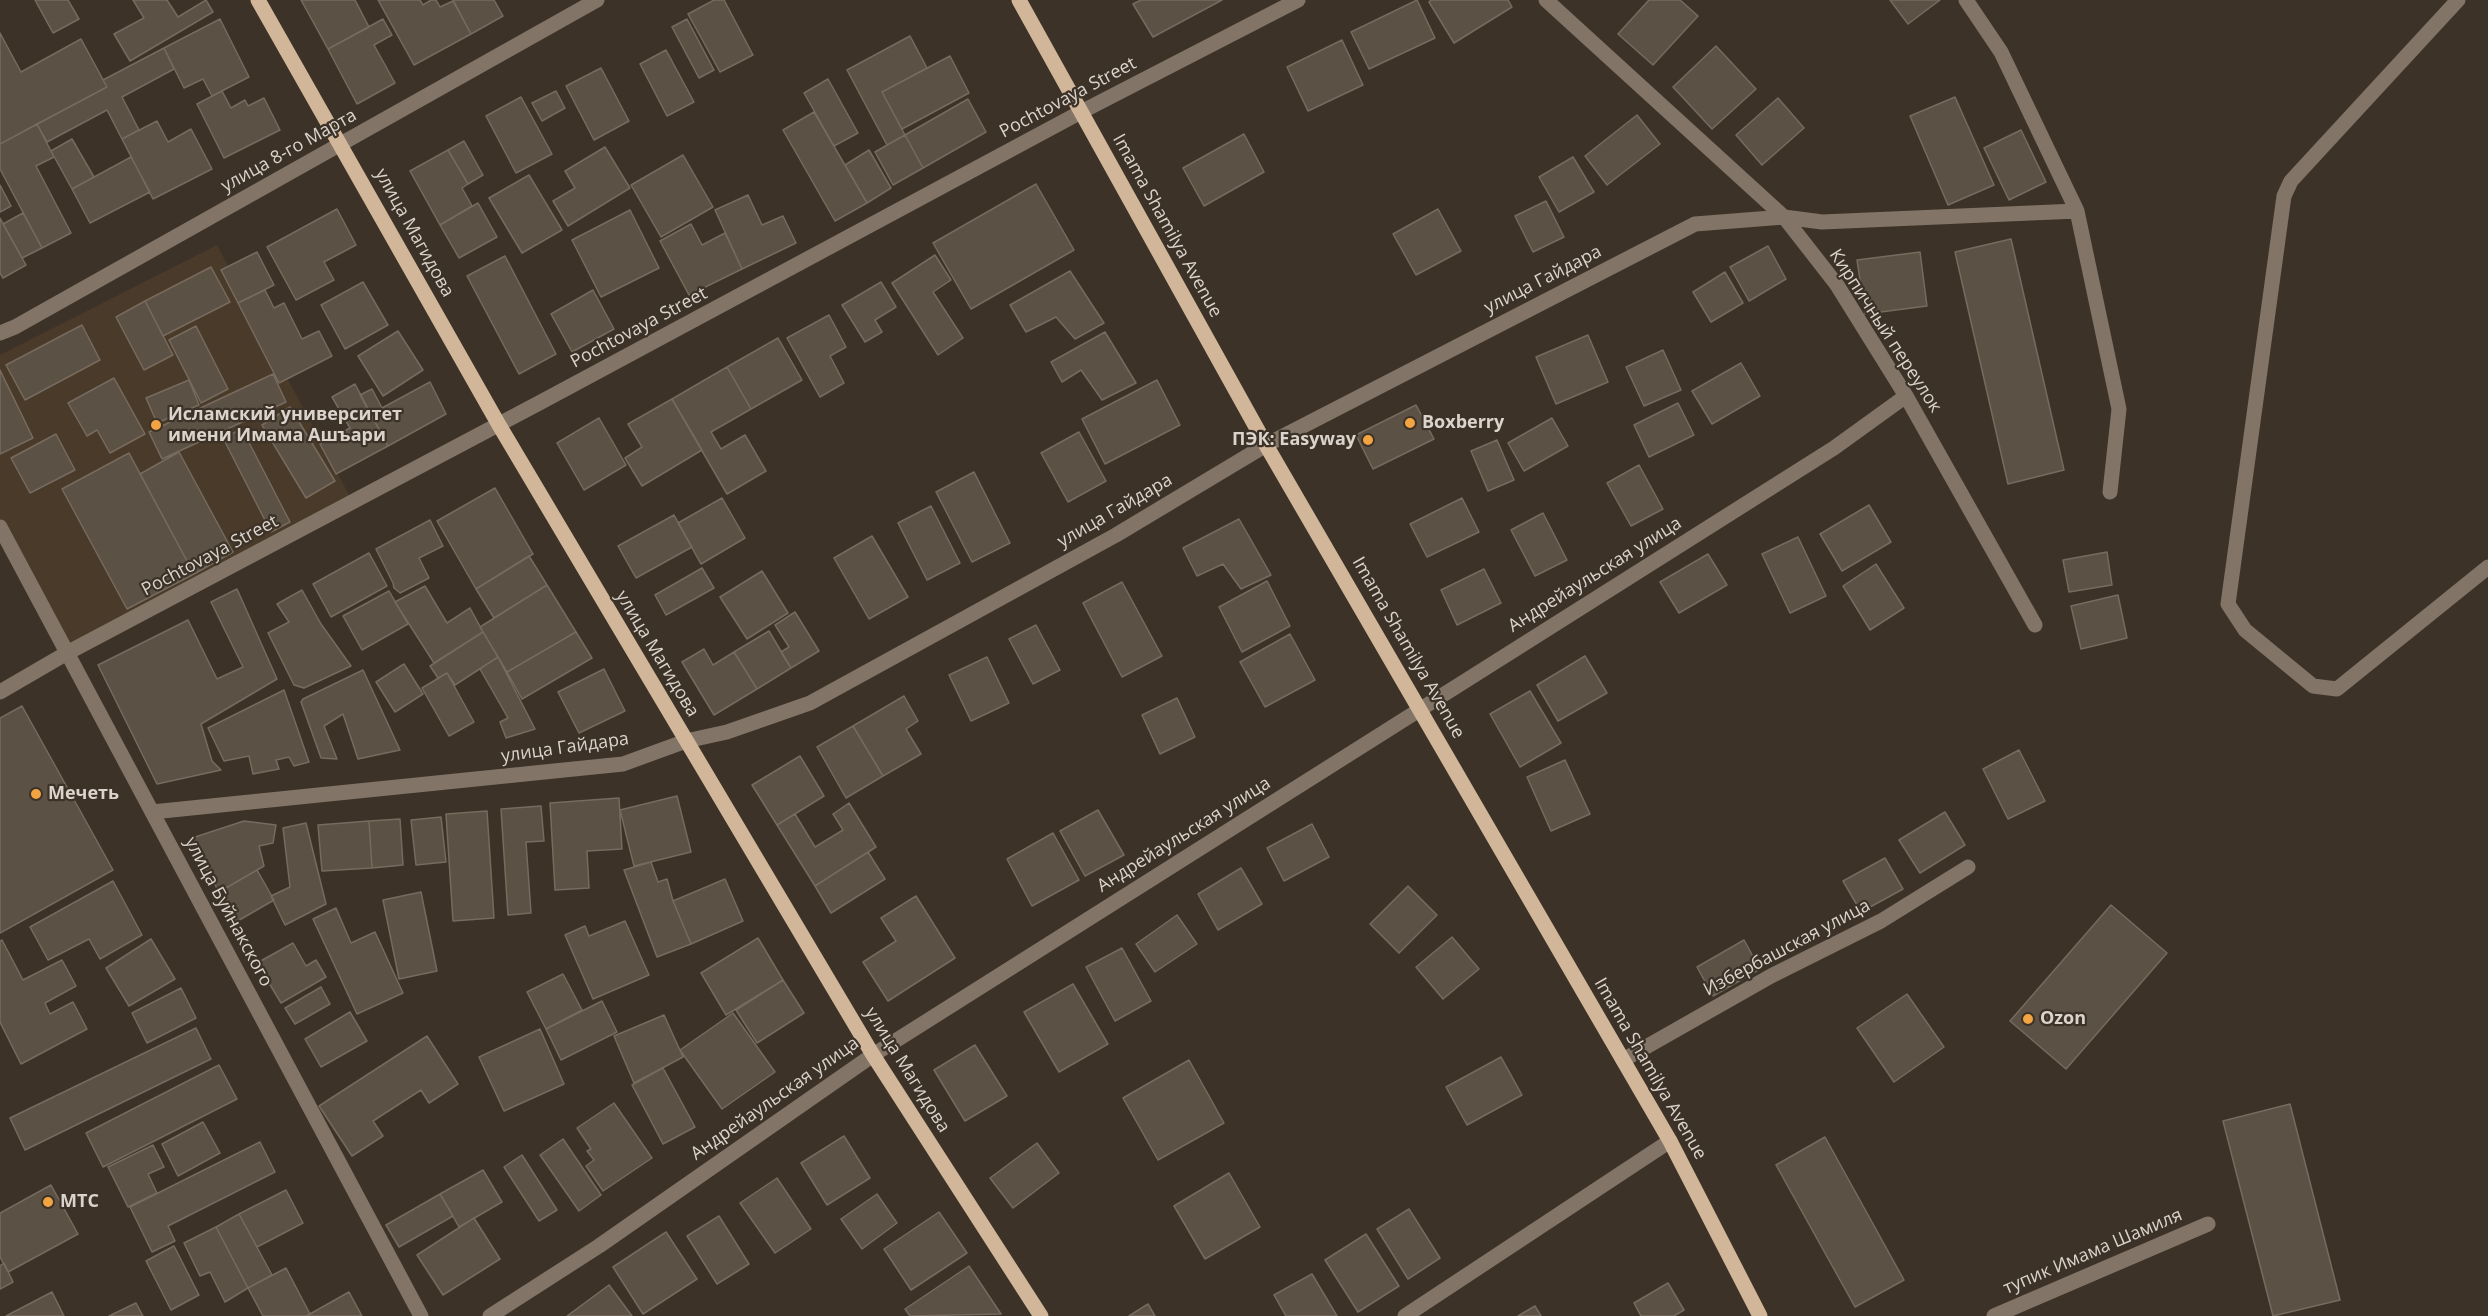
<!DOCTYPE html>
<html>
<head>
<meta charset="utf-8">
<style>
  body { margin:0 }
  canvas { display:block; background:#3c3227 }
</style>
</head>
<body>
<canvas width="2488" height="1316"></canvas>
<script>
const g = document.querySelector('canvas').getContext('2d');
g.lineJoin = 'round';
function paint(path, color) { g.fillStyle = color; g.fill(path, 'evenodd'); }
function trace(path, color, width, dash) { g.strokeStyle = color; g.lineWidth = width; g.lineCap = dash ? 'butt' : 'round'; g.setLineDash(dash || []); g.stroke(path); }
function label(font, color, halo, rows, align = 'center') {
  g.font = font + ' "Open Sans",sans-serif'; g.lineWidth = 4.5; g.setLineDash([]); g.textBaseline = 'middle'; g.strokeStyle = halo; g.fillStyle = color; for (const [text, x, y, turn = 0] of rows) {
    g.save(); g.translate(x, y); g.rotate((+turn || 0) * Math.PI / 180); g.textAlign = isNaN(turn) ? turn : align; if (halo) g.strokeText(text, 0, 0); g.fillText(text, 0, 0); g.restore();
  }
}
paint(new Path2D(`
  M 217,245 L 349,495 L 71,644 L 0,539 L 0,355 Z`), '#493a29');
const building = new Path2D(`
  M 35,0 L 68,0 L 79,19 L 53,33 Z
  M 133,0 L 167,0 L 178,17 L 206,0 L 213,12 L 130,61 L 114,34 L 144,18 Z
  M 301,0 L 355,0 L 369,27 L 328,49 Z
  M 378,0 L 420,0 L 423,5 L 431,0 L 436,0 L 440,7 L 453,1 L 471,34 L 414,65 Z
  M 494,0 L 503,16 L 471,34 L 453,0 Z
  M 714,0 L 724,0 L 753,55 L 720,72 L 688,14 Z
  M 1141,0 L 1222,0 L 1153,37 L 1133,4 Z
  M 1417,0 L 1435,38 L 1369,69 L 1351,32 Z
  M 1431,0 L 1508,0 L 1512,7 L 1454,43 L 1429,2 Z
  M 1649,0 L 1680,0 L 1698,16 L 1653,65 L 1618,34 Z
  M 1890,0 L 1940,0 L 1908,24 Z
  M 220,19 L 249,77 L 212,96 L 203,79 L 184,88 L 164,48 Z
  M 383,19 L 392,35 L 374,45 L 395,83 L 357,104 L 328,49 Z
  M 687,19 L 714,70 L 699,78 L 672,27 Z
  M 0,33 L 21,72 L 81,39 L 107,87 L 0,144 Z
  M 910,36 L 927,68 L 882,92 L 905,135 L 887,145 L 847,70 Z
  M 1342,40 L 1363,85 L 1308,111 L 1287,67 Z
  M 1716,46 L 1756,89 L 1712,129 L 1673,87 Z
  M 164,48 L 174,69 L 122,97 L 139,130 L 122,139 L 107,110 L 47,142 L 37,124 L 107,87 L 103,80 Z
  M 666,50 L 694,102 L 667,116 L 640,64 Z
  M 950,56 L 969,93 L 902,129 L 882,92 Z
  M 601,68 L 629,121 L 594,140 L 566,86 Z
  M 828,79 L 858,133 L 834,146 L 804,93 Z
  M 222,91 L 231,108 L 245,100 L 248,106 L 264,98 L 280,130 L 224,158 L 197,104 Z
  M 556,91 L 565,108 L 542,121 L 532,103 Z
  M 521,97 L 552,154 L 516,173 L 486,116 Z
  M 1955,97 L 1994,185 L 1948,205 L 1910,116 Z
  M 1778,98 L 1804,128 L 1762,165 L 1736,135 Z
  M 968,99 L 986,132 L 923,168 L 905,135 Z
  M 814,112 L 867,203 L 835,221 L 783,130 Z
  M 1637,115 L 1660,144 L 1607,185 L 1585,156 Z
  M 157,121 L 168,142 L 191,129 L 212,169 L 153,199 L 122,139 Z
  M 37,124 L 54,157 L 36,166 L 71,233 L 42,248 L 0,169 L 0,144 Z
  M 2021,130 L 2046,182 L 2009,200 L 1984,148 Z
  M 1244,134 L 1264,172 L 1204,206 L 1183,168 Z
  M 905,135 L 923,168 L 893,185 L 875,152 Z
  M 72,139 L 94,177 L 72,189 L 51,151 Z
  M 464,141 L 483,175 L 468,184 L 448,150 Z
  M 605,147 L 630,188 L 568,226 L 553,201 L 575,188 L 565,171 Z
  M 448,150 L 468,184 L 462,188 L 472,206 L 440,225 L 410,171 Z
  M 869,150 L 891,188 L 867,203 L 845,165 Z
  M 683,155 L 713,207 L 661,237 L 631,185 Z
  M 131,157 L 150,192 L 90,223 L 72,189 Z
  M 1573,157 L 1594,192 L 1559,212 L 1539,177 Z
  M 529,175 L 562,230 L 522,253 L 489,198 Z
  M 1036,184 L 1074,250 L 971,309 L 933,243 Z
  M 0,185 L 11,206 L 0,212 Z
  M 748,195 L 762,225 L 783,216 L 796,243 L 742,269 L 715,210 Z
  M 1546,201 L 1564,237 L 1533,252 L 1515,216 Z
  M 478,203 L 497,237 L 459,258 L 440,225 Z
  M 337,209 L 356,245 L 324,262 L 334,280 L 296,300 L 267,247 Z
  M 1438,209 L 1461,251 L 1416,275 L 1393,234 Z
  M 630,210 L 659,268 L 601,297 L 572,240 Z
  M 23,213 L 42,248 L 22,258 L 3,224 Z
  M 0,218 L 26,265 L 3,278 L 0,273 Z
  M 691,224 L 702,245 L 725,233 L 742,269 L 689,295 L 660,241 Z
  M 2011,239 L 2064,470 L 2008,484 L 1955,252 Z
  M 1768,246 L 1786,279 L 1749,301 L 1730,267 Z
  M 257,252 L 274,285 L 238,303 L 221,270 Z
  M 1920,252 L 1927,306 L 1865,314 L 1857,260 Z
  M 935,255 L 951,280 L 933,292 L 963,338 L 938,355 L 892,283 Z
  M 505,256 L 556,354 L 519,374 L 467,276 Z
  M 211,267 L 230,302 L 163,336 L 145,301 Z
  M 1070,271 L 1104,323 L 1075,339 L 1056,317 L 1026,332 L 1010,305 Z
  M 1725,272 L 1743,303 L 1711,322 L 1693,292 Z
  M 363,282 L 388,325 L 345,349 L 321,305 Z
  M 881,282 L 896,307 L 875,320 L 882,332 L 865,342 L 842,305 Z
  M 265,290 L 274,308 L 284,303 L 302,339 L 319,331 L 332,356 L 279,383 L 238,303 Z
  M 593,290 L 614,329 L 572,352 L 551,314 Z
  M 145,301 L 173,355 L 144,370 L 116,317 Z
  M 829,315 L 846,347 L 830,356 L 844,383 L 820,397 L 787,338 Z
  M 82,325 L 100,360 L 25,400 L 6,365 Z
  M 196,326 L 228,389 L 201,403 L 169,340 Z
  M 398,331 L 423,370 L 383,396 L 358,356 Z
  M 1105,332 L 1136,383 L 1102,400 L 1081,370 L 1062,382 L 1051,362 Z
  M 1588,335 L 1608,382 L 1556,404 L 1536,357 Z
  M 778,338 L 802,380 L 751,409 L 727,367 Z
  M 1663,350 L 1681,390 L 1644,406 L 1626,367 Z
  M 1741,363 L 1760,396 L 1712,424 L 1692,391 Z
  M 727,367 L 751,409 L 711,432 L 721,449 L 745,435 L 766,471 L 727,494 L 672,399 Z
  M 0,370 L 33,438 L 0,454 Z
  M 273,374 L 286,402 L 162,459 L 149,432 Z
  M 114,378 L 145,434 L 110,453 L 97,430 L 87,436 L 68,403 Z
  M 189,380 L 199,405 L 157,423 L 146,398 Z
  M 1157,380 L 1180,425 L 1105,464 L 1082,419 Z
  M 430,382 L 446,414 L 388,446 L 360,395 L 372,389 L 382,408 Z
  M 355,384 L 388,446 L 336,474 L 320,444 L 350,428 L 332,397 Z
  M 672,399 L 702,450 L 642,486 L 625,458 L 642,447 L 628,424 Z
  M 1678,403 L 1694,435 L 1649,457 L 1634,425 Z
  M 1416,405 L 1434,439 L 1373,469 L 1356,435 Z
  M 290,407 L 335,481 L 306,498 L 262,425 Z
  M 599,418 L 626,465 L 584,490 L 557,443 Z
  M 1552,418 L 1568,446 L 1524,471 L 1508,443 Z
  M 242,429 L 290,522 L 271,532 L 223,438 Z
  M 1079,432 L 1106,481 L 1068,502 L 1041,453 Z
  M 56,434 L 75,470 L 30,493 L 11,458 Z
  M 1497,440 L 1514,480 L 1488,491 L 1471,451 Z
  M 179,452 L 233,552 L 194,574 L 140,474 Z
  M 129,453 L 194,574 L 127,609 L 62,489 Z
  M 1639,465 L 1663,509 L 1631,526 L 1607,483 Z
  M 974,472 L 1010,543 L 972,562 L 936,492 Z
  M 495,488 L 533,554 L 476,589 L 437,521 Z
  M 722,498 L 745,538 L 701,564 L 678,523 Z
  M 1462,498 L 1479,532 L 1427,557 L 1410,524 Z
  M 1869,505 L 1891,542 L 1842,571 L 1820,534 Z
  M 931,506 L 960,563 L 927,580 L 898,523 Z
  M 1543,513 L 1567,560 L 1535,576 L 1511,530 Z
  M 674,515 L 692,547 L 636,578 L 618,546 Z
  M 1239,519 L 1271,575 L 1241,589 L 1223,564 L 1197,576 L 1183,548 Z
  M 430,520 L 443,546 L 419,558 L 429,578 L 400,593 L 394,588 L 393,583 L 376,549 Z
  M 872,536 L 908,597 L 869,619 L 834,558 Z
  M 1798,537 L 1826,596 L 1790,613 L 1762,554 Z
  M 2107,552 L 2112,585 L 2069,592 L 2063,560 Z
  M 369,553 L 387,586 L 331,617 L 313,584 Z
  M 1708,554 L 1727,585 L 1679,613 L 1660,582 Z
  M 529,556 L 547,585 L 494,618 L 476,589 Z
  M 1876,564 L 1904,608 L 1870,630 L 1843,586 Z
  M 702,568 L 714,588 L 666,615 L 655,595 Z
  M 1484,569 L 1501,603 L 1457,625 L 1441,590 Z
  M 762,571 L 788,613 L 747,639 L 720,597 Z
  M 1267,581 L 1290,626 L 1242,652 L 1219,607 Z
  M 1122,582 L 1162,656 L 1122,677 L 1083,603 Z
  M 547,585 L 576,632 L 507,672 L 480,627 Z
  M 425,586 L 447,623 L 470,608 L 483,632 L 434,663 L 395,602 Z
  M 237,589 L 277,679 L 201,724 L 212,761 L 221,770 L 157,784 L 98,665 L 188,620 L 217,679 L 243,667 L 211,602 Z
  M 302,590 L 321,624 L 351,666 L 304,688 L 294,685 L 268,633 L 289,622 L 277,604 Z
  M 389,591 L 408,624 L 362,650 L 343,616 Z
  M 2118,595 L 2127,638 L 2081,649 L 2071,606 Z
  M 795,612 L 819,651 L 791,668 L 781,652 L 789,647 L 775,625 Z
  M 1036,625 L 1060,670 L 1033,684 L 1009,639 Z
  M 769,631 L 791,668 L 757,689 L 734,652 Z
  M 483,632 L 498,657 L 455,685 L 447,673 L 438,678 L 430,666 Z
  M 576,632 L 592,658 L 522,699 L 507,672 Z
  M 1290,634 L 1315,680 L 1265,707 L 1240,662 Z
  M 704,649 L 713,665 L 734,652 L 757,689 L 714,715 L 682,662 Z
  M 1585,656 L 1607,693 L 1558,721 L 1537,685 Z
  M 498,657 L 535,729 L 506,738 L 500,722 L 508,718 L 480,669 Z
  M 987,657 L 1009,703 L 971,721 L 949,675 Z
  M 404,664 L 423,694 L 395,712 L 376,682 Z
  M 604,669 L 625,711 L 579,733 L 558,692 Z
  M 363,670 L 400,750 L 358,759 L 343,714 L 324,726 L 337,759 L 321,758 L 301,702 L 303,699 Z
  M 447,673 L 474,722 L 449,736 L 422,688 Z
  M 284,690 L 309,762 L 294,766 L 289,757 L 276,760 L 279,769 L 253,774 L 249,756 L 224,761 L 208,728 Z
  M 1530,691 L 1561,743 L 1520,767 L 1490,714 Z
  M 904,696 L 918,721 L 906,729 L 921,754 L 883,776 L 853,726 Z
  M 1177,698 L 1195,737 L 1160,754 L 1142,715 Z
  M 22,706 L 113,870 L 0,933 L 0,718 Z
  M 853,726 L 883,776 L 846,798 L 817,747 Z
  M 2019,750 L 2045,801 L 2008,819 L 1983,769 Z
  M 800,756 L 824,796 L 777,825 L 752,785 Z
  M 1565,760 L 1590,814 L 1551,831 L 1527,777 Z
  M 677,796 L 691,852 L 634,866 L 620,810 Z
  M 619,798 L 622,849 L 587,851 L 589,888 L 555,890 L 550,803 Z
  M 849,803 L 876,847 L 815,886 L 777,825 L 795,814 L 815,847 L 843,830 L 833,814 Z
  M 541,806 L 544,841 L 526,842 L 531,913 L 508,915 L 501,809 Z
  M 1098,810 L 1124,855 L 1085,876 L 1060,831 Z
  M 487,811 L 494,918 L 453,921 L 446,814 Z
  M 1945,812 L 1965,845 L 1920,873 L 1899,840 Z
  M 441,817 L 446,862 L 416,865 L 411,820 Z
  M 400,819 L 403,865 L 372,868 L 369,821 Z
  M 244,821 L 276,825 L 273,843 L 259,846 L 264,866 L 219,892 L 189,839 Z
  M 369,821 L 372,868 L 322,871 L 318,825 Z
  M 306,823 L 326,904 L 285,925 L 271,896 L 290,887 L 283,828 Z
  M 1312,824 L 1329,857 L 1284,881 L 1267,848 Z
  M 1053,833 L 1079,880 L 1032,906 L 1007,859 Z
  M 868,852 L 885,879 L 831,913 L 815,886 Z
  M 1885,858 L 1903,889 L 1861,912 L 1843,881 Z
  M 651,862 L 658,882 L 667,879 L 673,901 L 691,944 L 657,957 L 624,870 Z
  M 1241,868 L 1262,904 L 1218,930 L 1198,894 Z
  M 257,870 L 274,900 L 236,922 L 219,892 Z
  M 725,879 L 743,921 L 691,944 L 673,901 Z
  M 113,881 L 142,935 L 100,959 L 89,939 L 48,960 L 30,927 Z
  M 1408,886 L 1437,915 L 1399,953 L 1370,924 Z
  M 421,892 L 437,971 L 399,979 L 383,900 Z
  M 916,896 L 955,958 L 888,1001 L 863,962 L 896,941 L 881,918 Z
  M 2111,905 L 2167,953 L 2066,1069 L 2010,1021 Z
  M 336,908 L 351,943 L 375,932 L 403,993 L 357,1014 L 313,919 Z
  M 1177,915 L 1197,944 L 1155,972 L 1136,944 Z
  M 625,921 L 649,975 L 593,999 L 565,935 L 585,926 L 589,936 Z
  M 1452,937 L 1479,969 L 1443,999 L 1416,967 Z
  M 758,938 L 783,980 L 726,1015 L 701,973 Z
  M 151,939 L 175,979 L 129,1006 L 106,968 Z
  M 2,940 L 23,980 L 62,960 L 76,986 L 45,1003 L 50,1014 L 73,1002 L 87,1029 L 21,1064 L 0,1022 L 0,941 Z
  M 1744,940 L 1760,969 L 1713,996 L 1697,967 Z
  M 293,943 L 306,966 L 316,960 L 326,977 L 281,1003 L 257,963 Z
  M 1122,948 L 1151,1001 L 1115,1021 L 1086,967 Z
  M 563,974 L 582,1010 L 546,1029 L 527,992 Z
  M 783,980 L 804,1013 L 757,1043 L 736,1010 Z
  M 1073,984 L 1108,1044 L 1059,1072 L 1024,1012 Z
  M 321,987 L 330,1004 L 295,1024 L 285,1008 Z
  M 181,988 L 196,1018 L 147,1043 L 132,1013 Z
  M 1907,994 L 1944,1047 L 1894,1082 L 1857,1028 Z
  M 602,1001 L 617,1032 L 561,1060 L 546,1029 Z
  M 350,1012 L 367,1041 L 321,1067 L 305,1039 Z
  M 733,1013 L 775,1072 L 722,1109 L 680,1050 Z
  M 664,1015 L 683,1057 L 634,1083 L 614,1036 Z
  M 196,1028 L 211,1059 L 25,1150 L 10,1118 Z
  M 540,1029 L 564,1084 L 504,1111 L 479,1057 Z
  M 427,1036 L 458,1084 L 429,1103 L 421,1090 L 373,1121 L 383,1136 L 352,1156 L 319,1106 Z
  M 975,1045 L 1007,1096 L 965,1121 L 934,1070 Z
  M 1501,1057 L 1522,1095 L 1467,1125 L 1446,1087 Z
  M 1189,1060 L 1224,1123 L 1158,1160 L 1123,1098 Z
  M 219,1065 L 237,1099 L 103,1167 L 86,1133 Z
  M 663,1068 L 695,1127 L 663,1144 L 632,1085 Z
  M 614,1103 L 652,1158 L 603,1191 L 586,1166 L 594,1160 L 587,1151 L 591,1149 L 577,1128 Z
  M 2290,1104 L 2340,1300 L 2273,1316 L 2223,1121 Z
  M 203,1122 L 220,1153 L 178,1176 L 162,1144 Z
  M 844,1136 L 870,1178 L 827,1205 L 801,1163 Z
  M 1825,1137 L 1904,1280 L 1855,1307 L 1776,1165 Z
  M 563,1139 L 601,1195 L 579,1211 L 540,1155 Z
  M 260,1142 L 275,1172 L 168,1226 L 175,1241 L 152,1252 L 130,1207 Z
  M 1037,1143 L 1059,1173 L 1013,1208 L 990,1178 Z
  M 153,1145 L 164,1167 L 148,1174 L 157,1193 L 128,1207 L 108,1167 Z
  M 522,1155 L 557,1210 L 539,1221 L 504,1167 Z
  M 483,1170 L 502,1202 L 459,1227 L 440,1194 Z
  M 1229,1173 L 1260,1227 L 1205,1259 L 1174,1206 Z
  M 777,1178 L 811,1229 L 775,1253 L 740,1203 Z
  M 51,1185 L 78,1234 L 8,1272 L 0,1257 L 0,1213 Z
  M 286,1190 L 303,1223 L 257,1247 L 239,1214 Z
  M 440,1194 L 453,1216 L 399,1247 L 386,1225 Z
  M 877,1194 L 897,1223 L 862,1249 L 841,1219 Z
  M 1409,1209 L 1440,1258 L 1408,1279 L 1377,1229 Z
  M 939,1212 L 967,1253 L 911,1290 L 884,1249 Z
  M 239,1214 L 272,1275 L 248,1288 L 216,1227 Z
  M 719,1216 L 749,1264 L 717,1284 L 687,1236 Z
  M 474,1218 L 500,1259 L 443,1295 L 417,1255 Z
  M 216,1227 L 248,1288 L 225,1302 L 210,1272 L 200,1276 L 184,1243 Z
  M 666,1232 L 697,1279 L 643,1314 L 613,1267 Z
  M 1366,1234 L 1399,1286 L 1358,1312 L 1325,1260 Z
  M 174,1246 L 199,1295 L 171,1310 L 146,1261 Z
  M 4,1263 L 13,1282 L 0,1289 L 0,1266 Z
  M 969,1266 L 1001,1314 L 910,1316 L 905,1309 Z
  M 286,1268 L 310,1314 L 306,1316 L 263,1316 L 248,1288 Z
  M 1312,1274 L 1337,1316 L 1286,1316 L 1274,1295 Z
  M 1668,1283 L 1684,1310 L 1674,1316 L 1641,1316 L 1634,1303 Z
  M 609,1285 L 632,1316 L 567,1316 Z
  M 52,1292 L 64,1316 L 6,1316 Z
  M 349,1292 L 362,1316 L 306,1316 L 310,1314 Z
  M 136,1303 L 143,1316 L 109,1316 Z
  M 1148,1304 L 1155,1316 L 1129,1316 Z
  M 1535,1306 L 1541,1316 L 1518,1316 Z`);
paint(building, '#5c5145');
trace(building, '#766b5e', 1.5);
trace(new Path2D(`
  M 1546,0 L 1784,217 L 1837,285 L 1906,396 L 2035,625
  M 1966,0 L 2001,52 L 2077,211 L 2119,409 L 2110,492
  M 2458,0 L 2291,181 L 2284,196 L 2228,604 L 2245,630 L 2313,686 L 2337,689 L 2488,567
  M 0,333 L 15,327 L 597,0
  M 0,527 L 421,1316
  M 0,692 L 67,653 L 541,402 L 1081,112 L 1298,0
  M 152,812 L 623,764 L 686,741 L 727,732 L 810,703 L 1116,535 L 1266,445 L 1695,224 L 1784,217 L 1822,222 L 2077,211
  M 1623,1060 L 1771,976 L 1881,921 L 1968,867
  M 490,1316 L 599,1246 L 873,1055 L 1834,448 L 1906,396
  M 1405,1316 L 1670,1141
  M 1994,1316 L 2208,1224`), '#827567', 15);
trace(new Path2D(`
  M 258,0 L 499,425 L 873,1055 L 1041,1316
  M 1019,0 L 1266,445 L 1670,1141 L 1760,1316`), '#d1b699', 15);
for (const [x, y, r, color] of [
  [1410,423,6,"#f3a442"],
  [156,425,6,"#f3a442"],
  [1368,440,6,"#f3a442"],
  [36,794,6,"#f3a442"],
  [2028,1019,6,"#f3a442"],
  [48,1202,6,"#f3a442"]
]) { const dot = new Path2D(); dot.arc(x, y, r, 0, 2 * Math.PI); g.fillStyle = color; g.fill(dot); trace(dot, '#3c3227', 2); }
label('18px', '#dbd4cd', '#3c3227', [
  ["Pochtovaya Street",1068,98,-28],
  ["улица 8-го Марта",289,151,-29],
  ["Imama Shamilya Avenue",1167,226,61],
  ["улица Магидова",414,233,61],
  ["улица Гайдара",1543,280,-27],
  ["Pochtovaya Street",639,328,-28],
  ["Кирпичный переулок",1885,331,57],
  ["улица Гайдара",1115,511,-30],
  ["Pochtovaya Street",210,556,-28],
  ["Андрейаульская улица",1595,575,-32],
  ["Imama Shamilya Avenue",1408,648,60],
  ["улица Магидова",657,654,59],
  ["улица Гайдара",565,748,-8],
  ["Андрейаульская улица",1184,835,-32],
  ["улица Буйнакского",228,912,62],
  ["Избербашская улица",1787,948,-28],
  ["Imama Shamilya Avenue",1650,1069,60],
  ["улица Магидова",907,1070,58],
  ["Андрейаульская улица",775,1099,-35],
  ["тупик Имама Шамиля",2093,1252,-23]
]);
label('bold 18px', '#dbd4cd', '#3c3227', [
  ["Исламский университет",168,415],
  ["имени Имама Ашъари",168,436],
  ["Boxberry",1422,423],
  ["ПЭК: Easyway",1356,440,"right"],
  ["Мечеть",48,794],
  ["Ozon",2040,1019],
  ["МТС",60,1202]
], 'left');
</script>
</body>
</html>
